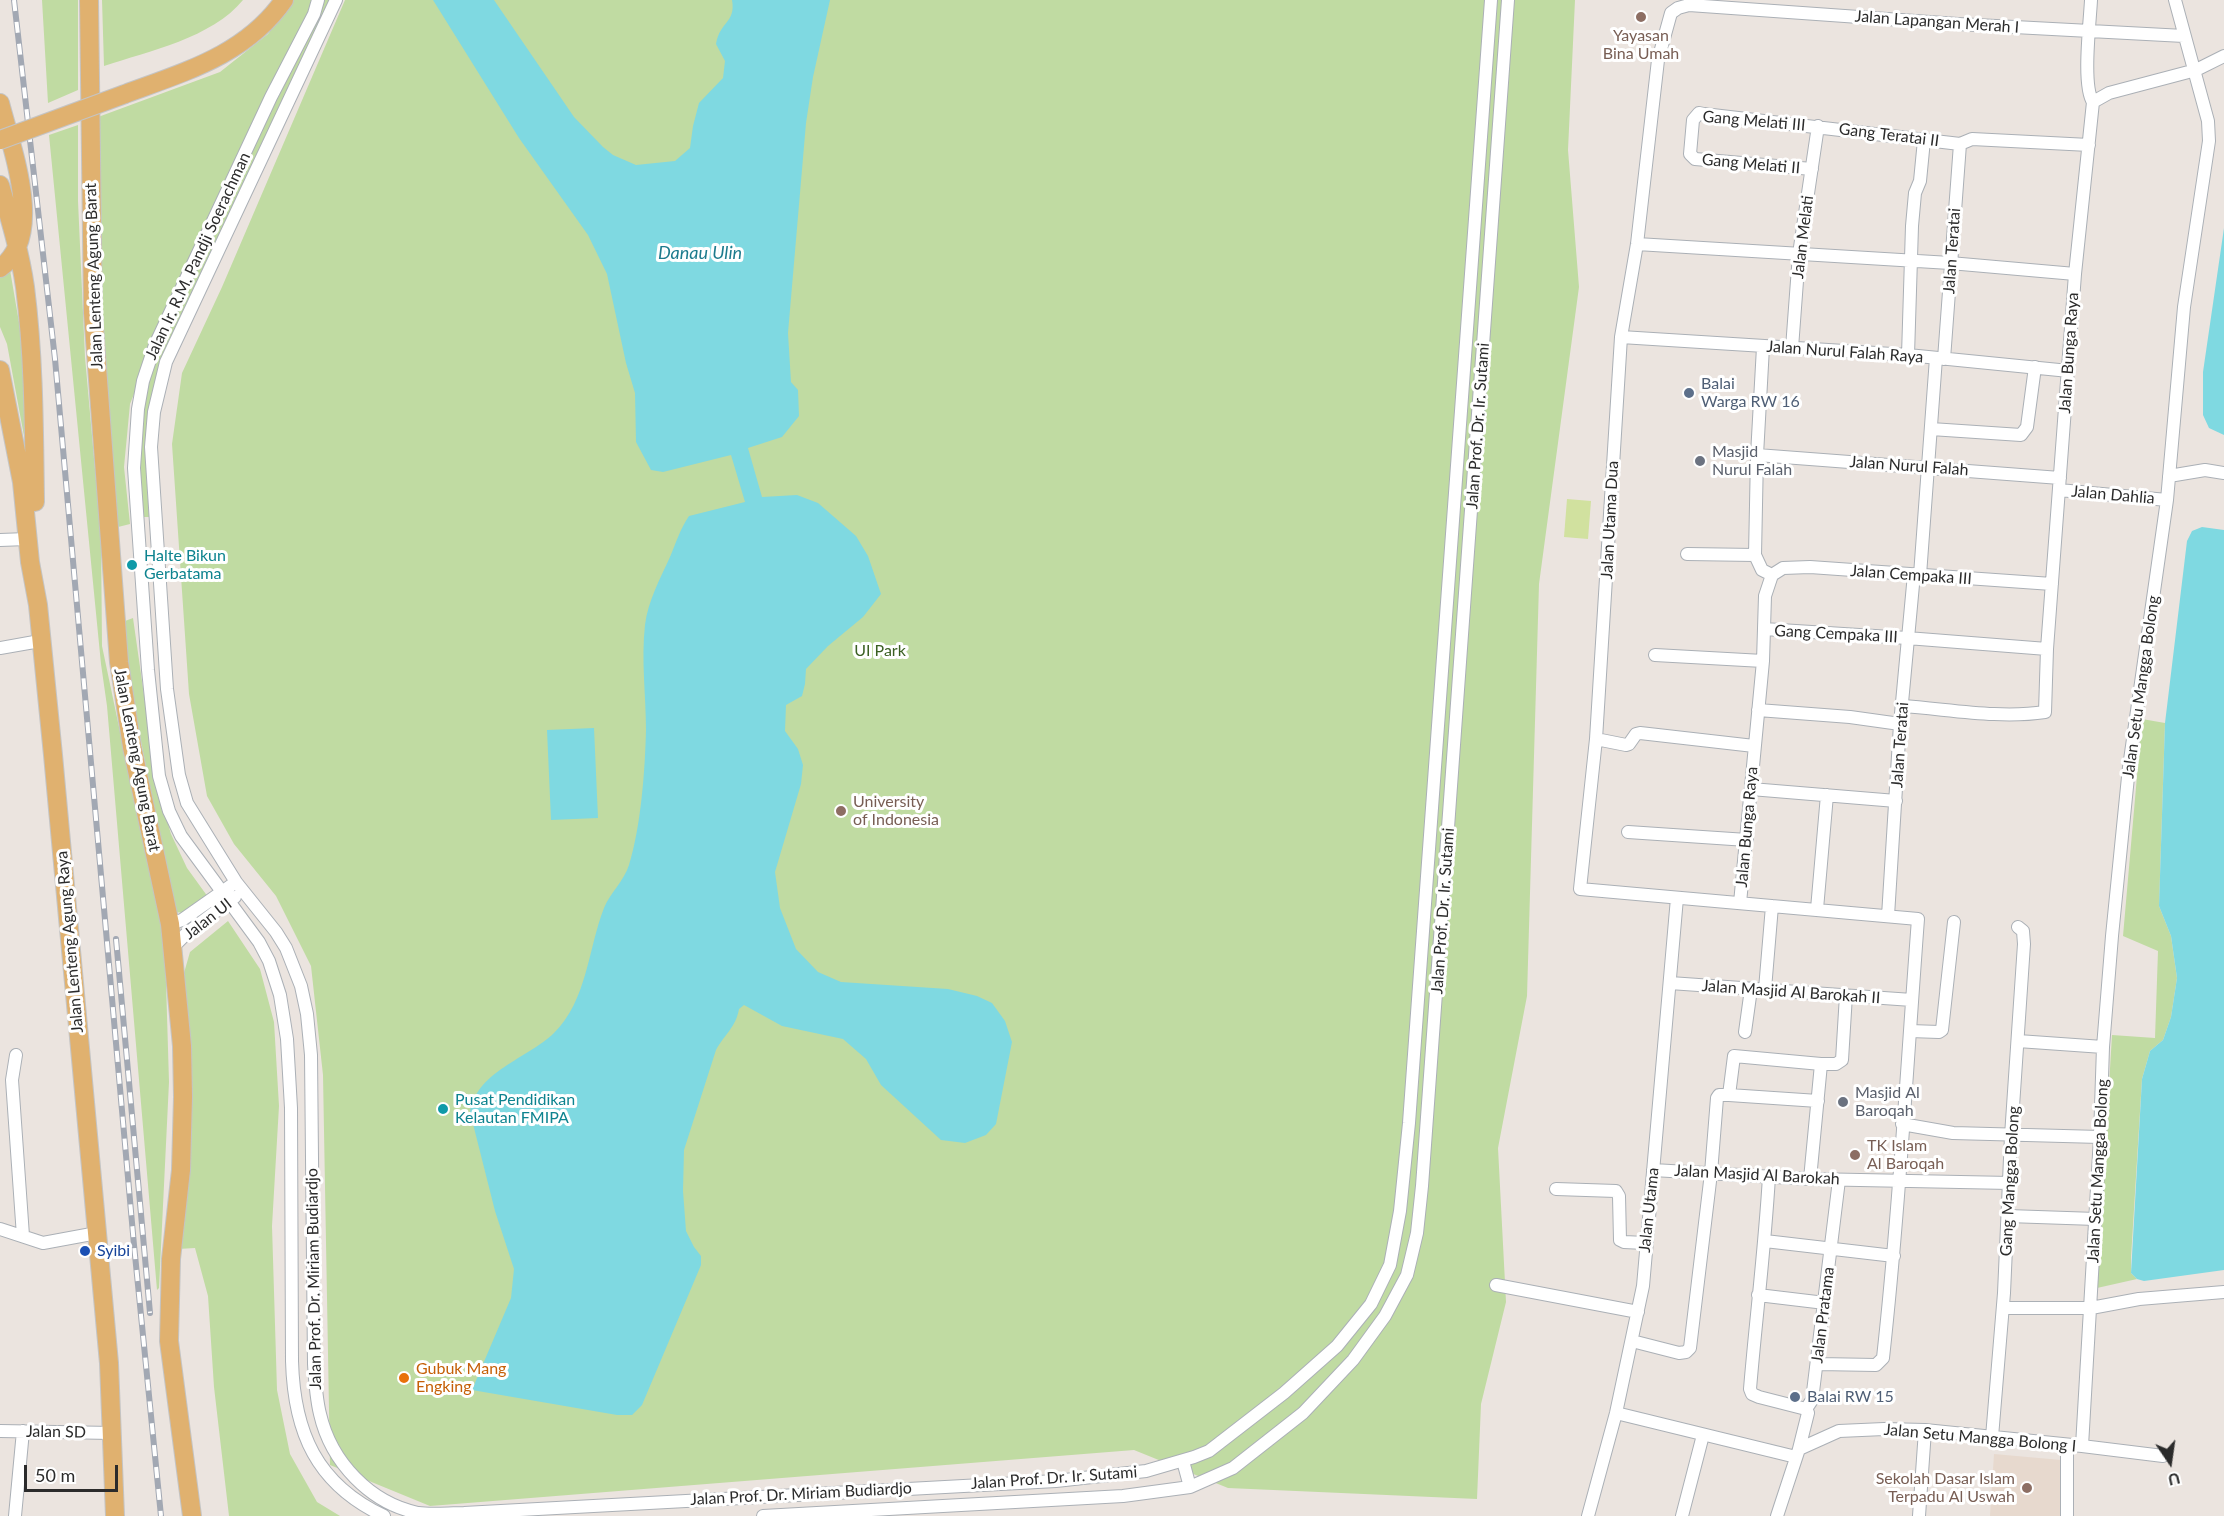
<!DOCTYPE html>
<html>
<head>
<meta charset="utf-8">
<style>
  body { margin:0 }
  #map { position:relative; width:2224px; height:1516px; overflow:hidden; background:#ebe4df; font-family:Lato,sans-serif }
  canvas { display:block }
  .north { position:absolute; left:2140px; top:1432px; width:60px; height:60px; -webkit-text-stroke:4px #fff; paint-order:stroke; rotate:167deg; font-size:16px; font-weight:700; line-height:24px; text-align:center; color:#2b2b2b }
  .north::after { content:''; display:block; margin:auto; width:21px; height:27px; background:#2b2b2b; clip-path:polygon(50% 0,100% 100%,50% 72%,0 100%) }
  .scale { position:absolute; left:24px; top:1465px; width:94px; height:27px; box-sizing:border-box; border:3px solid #2b2b2b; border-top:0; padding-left:8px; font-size:18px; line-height:21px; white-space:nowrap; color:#2b2b2b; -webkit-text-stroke:4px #fff; paint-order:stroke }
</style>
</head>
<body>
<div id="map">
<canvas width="2224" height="1516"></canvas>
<div class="north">U</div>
<div class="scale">50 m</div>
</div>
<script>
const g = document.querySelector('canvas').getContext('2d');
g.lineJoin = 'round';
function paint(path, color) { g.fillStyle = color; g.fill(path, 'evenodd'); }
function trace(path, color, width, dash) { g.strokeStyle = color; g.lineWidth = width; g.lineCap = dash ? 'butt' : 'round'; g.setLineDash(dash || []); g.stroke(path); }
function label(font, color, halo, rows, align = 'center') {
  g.font = font + ' Lato,sans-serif'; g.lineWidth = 6; g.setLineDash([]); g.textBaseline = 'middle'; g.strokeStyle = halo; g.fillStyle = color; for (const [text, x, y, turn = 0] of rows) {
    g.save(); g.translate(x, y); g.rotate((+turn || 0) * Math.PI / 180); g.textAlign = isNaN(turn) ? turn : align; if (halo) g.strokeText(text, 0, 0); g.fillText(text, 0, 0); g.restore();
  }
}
paint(new Path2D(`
  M 1994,1454 L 2061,1460 L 2065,1516 L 1990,1516 Z`), '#e7d9ce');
paint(new Path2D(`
  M 42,0 L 78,0 L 78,90 L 48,103 Z
  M 102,0 L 243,0 C 212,38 149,51 104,66 Z
  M 291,0 L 312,0 L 303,30 L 161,326 L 130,404 L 124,467 L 130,524 L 118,527 L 108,417 L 90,120 L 220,72 L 268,34 Z
  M 323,0 L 330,0 L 196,286 L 147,437 L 146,469 L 149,517 L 143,517 C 139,459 138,417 155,360 Z
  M 345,0 L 1575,0 L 1568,150 L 1579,287 L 1539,584 L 1527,996 L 1498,1148 L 1506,1302 L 1481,1404 L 1477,1499 L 1228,1488 L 1134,1450 L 430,1506 L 330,1465 L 323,1075 L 311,966 L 276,896 L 234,844 L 207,796 L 189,694 L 172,444 L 182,373 L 222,287 Z
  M 78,125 L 78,201 L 85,357 L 101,537 L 102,646 L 123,746 L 148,835 L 165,949 L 169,1082 L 159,1288 L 157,1290 L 107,706 L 101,664 L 49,135 Z
  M 10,270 L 21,334 L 31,474 L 7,344 L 0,327 L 0,278 Z
  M 133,618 L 157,786 L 171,834 L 187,868 L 208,897 L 184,913 L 175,912 L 128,676 L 125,621 Z
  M 2142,719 L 2165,723 L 2159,906 L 2171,936 L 2177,978 L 2171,1017 L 2163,1040 L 2150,1051 L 2142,1079 L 2131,1258 L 2131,1273 L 2137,1279 L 2097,1288 L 2112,1035 L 2155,1038 L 2158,951 L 2123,936 Z
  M 228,921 L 260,969 L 274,1022 L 279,1106 L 272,1226 L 277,1390 L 290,1454 L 317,1502 L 340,1516 L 229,1516 L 214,1387 L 208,1296 L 195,1248 L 178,1249 L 190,1073 L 184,973 L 190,952 Z`), '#c0dba2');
paint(new Path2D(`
  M 1567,499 L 1591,501 L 1588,539 L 1564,537 Z`), '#d1e19f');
paint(new Path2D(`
  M 433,0 L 494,0 L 574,117 L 603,147 L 613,155 L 636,165 L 675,161 L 690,148 L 693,126 L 699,103 L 723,78 L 725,61 L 716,44 C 720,21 736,23 732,0 L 830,0 L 813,77 L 806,123 L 788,333 L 791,382 L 798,390 L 799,416 L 782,437 L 748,448 L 762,497 L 797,495 L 818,503 L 856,536 L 868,556 L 881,594 L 863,617 L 828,646 L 806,669 L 805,684 L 802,696 L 786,705 L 785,731 L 798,749 L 803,765 L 801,784 L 775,872 L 780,908 L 796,949 L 818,972 L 841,982 L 948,989 L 977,996 L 992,1003 L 1005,1021 L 1012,1042 L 996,1124 L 986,1135 L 965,1143 L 941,1140 L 881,1085 L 866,1059 L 843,1039 L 782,1026 L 744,1005 L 739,1009 C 736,1027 724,1035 716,1050 L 684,1150 L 683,1191 L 686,1231 L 694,1247 L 701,1256 L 701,1265 L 642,1405 L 632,1415 L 617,1415 L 472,1390 L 511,1298 L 514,1269 L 495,1211 L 470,1112 C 477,1071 527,1059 554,1033 C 587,1001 588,949 604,908 C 610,893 624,881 629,865 C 641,826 645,771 646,730 C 646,695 641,660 645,625 C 648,601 660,579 670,557 C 676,543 680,529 689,516 L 745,502 L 731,455 L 663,472 L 651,470 L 636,442 L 635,393 L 626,363 L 607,274 L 588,235 L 519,138 Z
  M 2224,228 L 2224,435 L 2209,428 L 2203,415 L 2203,372 Z
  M 2202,527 L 2224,530 L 2224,1270 L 2144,1281 L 2137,1279 L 2131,1273 L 2142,1079 L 2150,1051 L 2163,1040 L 2171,1017 L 2177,978 L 2171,936 L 2159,906 L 2165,723 L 2187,541 L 2192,531 Z
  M 594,728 L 598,818 L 551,820 L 547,730 Z`), '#7fd9e1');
const street = new Path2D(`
  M 318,0 L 314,14 L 271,97 L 155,345 L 143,381 L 138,409 L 134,468 L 148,670 L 159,776 L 169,811 L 181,836 L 259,942 L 269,961 L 280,995 L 287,1039 L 291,1108 L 292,1361 C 294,1432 316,1484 384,1516
  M 336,0 L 166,362 L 154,412 L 151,447 L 167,689 L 179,775 L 187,803 L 213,845 L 236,882 L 276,932 L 286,948 L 301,986 L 307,1014 L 311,1055 L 314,1364 C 315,1381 316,1398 320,1414 C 331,1462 370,1503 418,1513 C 432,1515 449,1513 464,1513 L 1056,1481 L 1146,1471 L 1194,1457 L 1209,1451 L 1284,1393 L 1337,1346 L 1371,1304 L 1390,1265 L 1400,1211 L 1409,1123 L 1491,0
  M 2091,0 C 2090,22 2082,86 2093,102
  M 1960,144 L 1972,139 L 2089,145
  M 1812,169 L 1695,159 L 1690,154 L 1693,120 L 1699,113 L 1704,114 L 1960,144
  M 1637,244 L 1950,263 L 2075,274
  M 1621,337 L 1908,355 L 2069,371
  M 1763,347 L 1757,455 L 1755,555 L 1762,570 L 1772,575
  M 1792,348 L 1799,254 L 1818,126
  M 1908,355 L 1912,226 L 1915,193 L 1920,181 L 1924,140
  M 1944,359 L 1960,144
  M 1931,429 L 2021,435 L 2027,427 L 2035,367
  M 1757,455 L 2060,478
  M 2169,476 L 2205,470 L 2224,473
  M 2059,490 L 2167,500
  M 0,540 L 27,539
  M 1687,554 L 1755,555
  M 1772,575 L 1783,568 L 1810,567 L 2052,584
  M 1920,575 L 1936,358
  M 1764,629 L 1907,638 L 2047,649
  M 0,648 L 40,641
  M 1655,655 L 1763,661
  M 1902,706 C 1948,709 1999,719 2045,712 L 2047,649 L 2075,274 L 2093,102 L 2109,93 L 2196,70 L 2224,56
  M 1758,710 L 1850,717 L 1900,724
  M 1596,739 L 1626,745 L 1629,744 L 1636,734 L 1640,733 L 1754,746
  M 1751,789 L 1896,801
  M 1628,832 L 1747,840
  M 1740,903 L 1763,661 L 1765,596 L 1772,575
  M 1817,909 L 1827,795
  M 1888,916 L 1900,724 L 1914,574
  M 170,924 L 182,920 L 236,882
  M 173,947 L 187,933 L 235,897
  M 1670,983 L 1912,1000
  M 1765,989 L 1772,906
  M 1910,1031 L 1939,1032 L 1942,1030 L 1954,922
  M 1745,1032 L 1751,989
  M 2018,1041 L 2103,1047
  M 16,1055 L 12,1080 L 23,1236
  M 1821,1064 L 1836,1064 L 1842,1060 L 1846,995
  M 1902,1124 L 1953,1133 L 2100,1137
  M 1653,1170 L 1810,1179 L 2010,1183
  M 1769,1176 C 1765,1247 1756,1317 1750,1389 L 1752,1394 L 1759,1397 L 1806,1409
  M 1810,1179 L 1821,1064 L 1734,1056 L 1729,1095 L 1818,1101
  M 1556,1189 L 1616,1191 L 1619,1196 L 1620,1240 L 1624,1242 L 1645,1243
  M 2008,1216 L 2096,1219
  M 0,1229 L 43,1243 L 97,1233
  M 1765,1241 L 1894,1256
  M 1496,1285 L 1638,1312
  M 1758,1295 L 1825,1303
  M 2003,1308 L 2091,1308 L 2139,1299 L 2224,1292
  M 1632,1341 L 1679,1353 L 1686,1352 L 1690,1348 L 1711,1173 L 1717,1098 L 1719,1095 L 1729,1095
  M 1818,1364 L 1876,1365 L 1883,1358 C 1899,1212 1907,1065 1918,919 L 1580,889 L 1596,739 L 1621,337 L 1637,244 L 1658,60 L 1671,13 L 1678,8 L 1689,5 L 1958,24 L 2184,36
  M 1616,1413 L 1796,1457
  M 0,1431 L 112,1433
  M 1992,1437 L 2004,1293 L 2011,1136 L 2024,944 L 2023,931 L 2018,927
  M 2067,1445 L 2067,1516
  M 2082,1446 L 2100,1137 L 2103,1047 L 2112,936 L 2129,767 L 2167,500 L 2184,307 L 2209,141 L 2208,121 L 2175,0
  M 1799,1449 L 1839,1431 L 1884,1429 L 1925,1430 L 2082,1446 L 2163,1456
  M 1183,1461 L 1190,1487
  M 15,1516 L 23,1431
  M 763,1516 L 1123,1496 L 1190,1487 L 1233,1468 L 1303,1413 L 1353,1360 L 1385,1316 L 1407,1275 L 1417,1233 L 1422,1186 L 1508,0
  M 1588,1516 L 1616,1413 L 1643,1286 L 1677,898
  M 1682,1516 L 1703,1435
  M 1777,1516 L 1799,1449 L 1808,1413 L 1806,1409 L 1812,1400 L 1839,1180
  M 1919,1516 L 1925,1430`);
const primary = new Path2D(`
  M 89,0 L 93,313 L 119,662 L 132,747 L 170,924 L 182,1046 L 183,1097 L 181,1170 L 171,1259 L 169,1341 L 192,1516
  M 125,94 C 184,72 246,55 284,0
  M 0,103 C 11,147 46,236 0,268
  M 0,185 C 10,219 20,252 25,287 C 34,358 34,430 35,502
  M 0,370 L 22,482 L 30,562 L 38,605 L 53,755 L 109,1363 L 115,1516`);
trace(street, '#abb0b6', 14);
trace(primary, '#c4c4c4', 20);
trace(street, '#fff', 12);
trace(primary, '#e0b16f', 18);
const rail = new Path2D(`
  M 14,0 L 55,359 L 134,1245 L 161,1516
  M 116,939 L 150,1313`);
trace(rail, '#a2a8b3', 6);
trace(rail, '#fff', 4, [11]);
const primaryBridge = new Path2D(`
  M 0,140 L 125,94`);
trace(primaryBridge, '#c4c4c4', 20, []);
trace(primaryBridge, '#e0b16f', 18);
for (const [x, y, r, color] of [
  [1641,17,6,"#8d6e63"],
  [1689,393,6,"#5c6f8a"],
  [1700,461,6,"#6b7280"],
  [132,565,6,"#0f9aa8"],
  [841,811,6,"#8d6e63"],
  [1843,1102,6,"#6b7280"],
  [443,1109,6,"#0f9aa8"],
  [1855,1155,6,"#8d6e63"],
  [85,1251,6,"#1a4fb4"],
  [404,1378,6,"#e8710a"],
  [1795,1397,6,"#5c6f8a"],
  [2027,1488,6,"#8d6e63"]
]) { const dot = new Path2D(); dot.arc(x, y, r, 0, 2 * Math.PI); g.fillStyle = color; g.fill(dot); trace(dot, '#fff', 2); }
label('16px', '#2b2b2b', '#fff', [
  ["Jalan Lapangan Merah I",1937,22,4],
  ["Gang Melati III",1754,121,5],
  ["Gang Teratai II",1889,135,7],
  ["Gang Melati II",1751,164,5],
  ["Jalan Melati",1803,237,-83],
  ["Jalan Teratai",1952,251,-86],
  ["Jalan Ir. R.M. Pandji Soerachman",198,256,-65],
  ["Jalan Lenteng Agung Barat",94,276,-92],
  ["Jalan Nurul Falah Raya",1845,352,4],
  ["Jalan Bunga Raya",2069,353,-86],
  ["Jalan Prof. Dr. Ir. Sutami",1478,426,-86],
  ["Jalan Nurul Falah",1909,466,4],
  ["Jalan Dahlia",2113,495,5],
  ["Jalan Utama Dua",1610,520,-87],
  ["Jalan Cempaka III",1911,575,4],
  ["Gang Cempaka III",1836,634,3],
  ["Jalan Setu Mangga Bolong",2141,687,-82],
  ["Jalan Teratai",1900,745,-86],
  ["Jalan Lenteng Agung Barat",137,760,79],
  ["Jalan Bunga Raya",1747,827,-85],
  ["Jalan Prof. Dr. Ir. Sutami",1443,911,-86],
  ["Jalan UI",208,919,-38],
  ["Jalan Lenteng Agung Raya",70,942,-95],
  ["Jalan Masjid Al Barokah II",1791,992,4],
  ["Jalan Setu Mangga Bolong",2098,1171,-87],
  ["Jalan Masjid Al Barokah",1757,1175,3],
  ["Gang Mangga Bolong",2010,1181,-87],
  ["Jalan Utama",1649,1210,-84],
  ["Jalan Prof. Dr. Miriam Budiardjo",314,1279,-91],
  ["Jalan Pratama",1823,1315,-83],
  ["Jalan SD",56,1432,1],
  ["Jalan Setu Mangga Bolong I",1980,1438,5],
  ["Jalan Prof. Dr. Ir. Sutami",1054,1478,-4],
  ["Jalan Prof. Dr. Miriam Budiardjo",801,1494,-3]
]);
label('16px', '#785e54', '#fff', [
  ["Yayasan",1641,36,"center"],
  ["Bina Umah",1641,54,"center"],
  ["University",853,802],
  ["of Indonesia",853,820],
  ["TK Islam",1867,1146],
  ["Al Baroqah",1867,1164],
  ["Sekolah Dasar Islam",2015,1479,"right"],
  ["Terpadu Al Uswah",2015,1497,"right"]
], 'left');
label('16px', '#4e5e75', '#fff', [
  ["Balai",1701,384],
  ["Warga RW 16",1701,402],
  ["Balai RW 15",1807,1397]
], 'left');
label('16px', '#5b616d', '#fff', [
  ["Masjid",1712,452],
  ["Nurul Falah",1712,470],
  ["Masjid Al",1855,1093],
  ["Baroqah",1855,1111]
], 'left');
label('16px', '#0d838f', '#fff', [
  ["Halte Bikun",144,556],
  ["Gerbatama",144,574],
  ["Pusat Pendidikan",455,1100],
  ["Kelautan FMIPA",455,1118]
], 'left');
label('16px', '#3b6023', '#fff', [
  ["UI Park",880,651]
]);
label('16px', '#164399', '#fff', [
  ["Syibi",97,1251]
], 'left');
label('16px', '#c56008', '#fff', [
  ["Gubuk Mang",416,1369],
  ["Engking",416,1387]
], 'left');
label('italic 18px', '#1d7b8d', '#fff', [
  ["Danau Ulin",700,253]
]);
</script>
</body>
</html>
